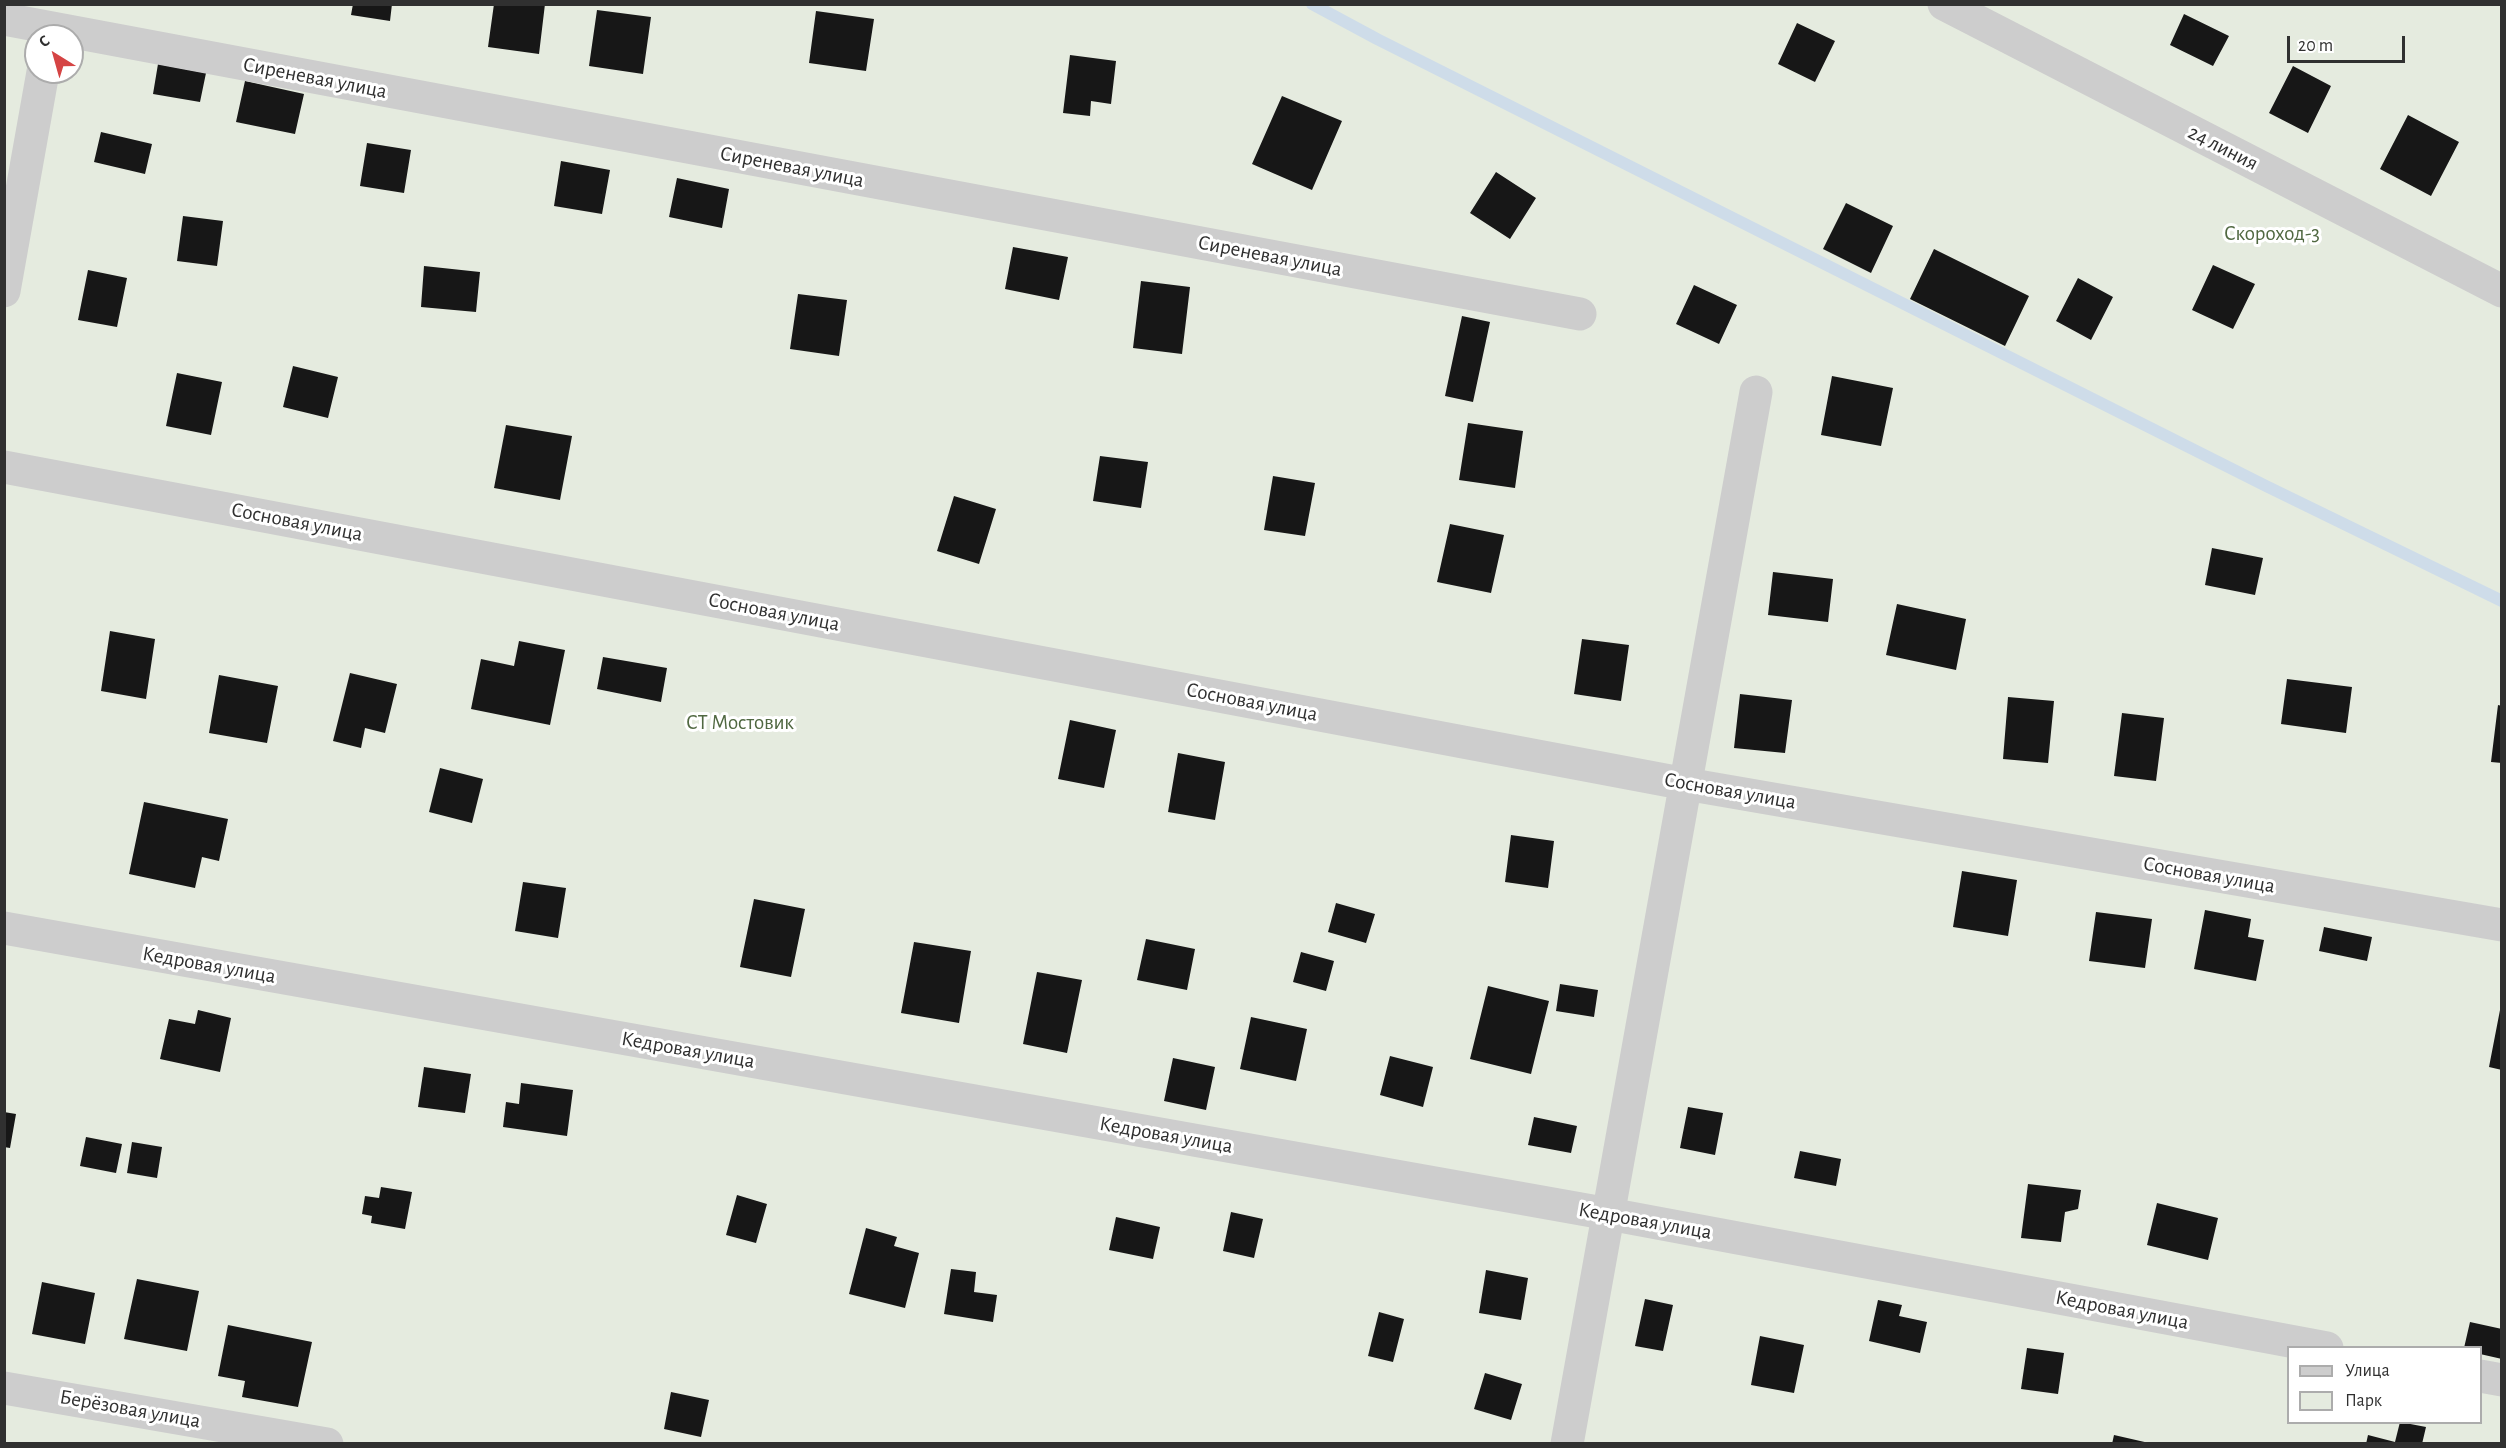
<!DOCTYPE html>
<html>
<head>
<meta charset="utf-8">
<style>
  body { margin:0 }
  #map { position:relative; width:2506px; height:1448px; overflow:hidden; background:#fff; font-family:"Alegreya Sans",sans-serif }
  canvas { display:block }
  .frame { position:absolute; inset:0; border:6px solid #303030; pointer-events:none }
  .legend { position:absolute; left:2287px; top:1346px; width:195px; height:78px; box-sizing:border-box; background:#fff; border:2px solid #acacac; margin:0; padding:8px 10px; list-style:none; font-size:18px; color:#303030 }
  .legend li { display:flex; align-items:center; gap:12px; height:30px }
  .legend b { width:30px; border:2px solid #acacac }
  .north { position:absolute; left:24px; top:24px; width:60px; height:60px; box-sizing:border-box; background:#fff; border:2px solid #acacac; border-radius:50%; rotate:323deg; font-size:16px; font-weight:700; line-height:24px; text-align:center; color:#303030 }
  .north::after { content:''; display:block; margin:auto; width:21px; height:27px; background:#d54444; clip-path:polygon(50% 0,100% 100%,50% 72%,0 100%) }
  .scale { position:absolute; left:2287px; top:36px; width:118px; height:27px; box-sizing:border-box; border:3px solid #303030; border-top:0; padding-left:8px; font-size:18px; line-height:21px; white-space:nowrap; color:#303030; -webkit-text-stroke:4px #fff; paint-order:stroke }
</style>
</head>
<body>
<div id="map">
<canvas width="2506" height="1448"></canvas>
<div class="frame"></div>
<ul class="legend">
<li><b style="height:8px;background:#cdcdcd"></b>Улица</li>
<li><b style="height:16px;background:#e5ebdf"></b>Парк</li>
</ul>
<div class="north">С</div>
<div class="scale">20 m</div>
</div>
<script>
const g = document.querySelector('canvas').getContext('2d');
g.lineJoin = 'round';
function paint(path, color) { g.fillStyle = color; g.fill(path, 'evenodd'); }
function trace(path, color, width, dash) { g.strokeStyle = color; g.lineWidth = width; g.lineCap = dash ? 'butt' : 'round'; g.setLineDash(dash || []); g.stroke(path); }
function label(font, color, halo, rows, align = 'center') {
  g.font = font + ' "Alegreya Sans",sans-serif'; g.lineWidth = 6; g.setLineDash([]); g.textBaseline = 'middle'; g.strokeStyle = halo; g.fillStyle = color; for (const [text, x, y, turn = 0] of rows) {
    g.save(); g.translate(x, y); g.rotate((+turn || 0) * Math.PI / 180); g.textAlign = isNaN(turn) ? turn : align; if (halo) g.strokeText(text, 0, 0); g.fillText(text, 0, 0); g.restore();
  }
}
paint(new Path2D(`
  M 5,5 L 2501,5 L 2501,1443 L 5,1444 ZM 36,36 L 72,36 L 72,72 L 36,72 ZM 2288,1348 L 2480,1348 L 2480,1422 L 2288,1422 Z`), '#e5ebdf');
trace(new Path2D(`
  M 1312,4 L 1377,39 L 2266,486 L 2502,601`), '#cedce9', 12);
paint(new Path2D(`
  M 353,4 L 392,4 L 390,21 L 351,15 Z
  M 494,4 L 545,4 L 539,54 L 488,47 Z
  M 597,10 L 651,17 L 643,74 L 589,66 Z
  M 816,11 L 874,19 L 866,71 L 809,63 Z
  M 2184,14 L 2229,36 L 2213,66 L 2170,45 Z
  M 1797,23 L 1835,41 L 1815,82 L 1778,64 Z
  M 1070,55 L 1116,61 L 1111,104 L 1091,101 L 1090,116 L 1063,113 Z
  M 158,64 L 206,73 L 200,102 L 153,94 Z
  M 2293,66 L 2331,86 L 2308,133 L 2269,113 Z
  M 245,81 L 304,94 L 295,134 L 236,122 Z
  M 1282,96 L 1342,121 L 1312,190 L 1252,164 Z
  M 2408,115 L 2459,142 L 2431,196 L 2380,169 Z
  M 101,132 L 152,144 L 145,174 L 94,162 Z
  M 367,143 L 411,150 L 404,193 L 360,186 Z
  M 561,161 L 610,170 L 602,214 L 554,206 Z
  M 1496,172 L 1536,198 L 1510,239 L 1470,213 Z
  M 677,178 L 729,189 L 722,228 L 669,217 Z
  M 1846,203 L 1893,226 L 1871,273 L 1823,249 Z
  M 183,216 L 223,221 L 217,266 L 177,261 Z
  M 1013,247 L 1068,257 L 1059,300 L 1005,289 Z
  M 1934,249 L 2029,296 L 2005,346 L 1910,299 Z
  M 2213,265 L 2255,284 L 2233,329 L 2192,310 Z
  M 424,266 L 480,272 L 476,312 L 421,307 Z
  M 88,270 L 127,278 L 117,327 L 78,320 Z
  M 2078,278 L 2113,297 L 2091,340 L 2056,321 Z
  M 1141,281 L 1190,287 L 1182,354 L 1133,348 Z
  M 1694,285 L 1737,305 L 1719,344 L 1676,324 Z
  M 798,294 L 847,300 L 839,356 L 790,349 Z
  M 1462,316 L 1490,322 L 1473,402 L 1445,396 Z
  M 293,366 L 338,377 L 328,418 L 283,407 Z
  M 177,373 L 222,382 L 211,435 L 166,426 Z
  M 1832,376 L 1893,388 L 1881,446 L 1821,435 Z
  M 1468,423 L 1523,431 L 1515,488 L 1459,480 Z
  M 506,425 L 572,436 L 560,500 L 494,488 Z
  M 1100,456 L 1148,462 L 1141,508 L 1093,501 Z
  M 1273,476 L 1315,483 L 1305,536 L 1264,530 Z
  M 954,496 L 996,509 L 979,564 L 937,551 Z
  M 1450,524 L 1504,535 L 1491,593 L 1437,582 Z
  M 2212,548 L 2263,558 L 2255,595 L 2205,585 Z
  M 1773,572 L 1833,579 L 1828,622 L 1768,615 Z
  M 1897,604 L 1966,619 L 1956,670 L 1886,655 Z
  M 110,631 L 155,639 L 146,699 L 101,691 Z
  M 1582,639 L 1629,645 L 1621,701 L 1574,694 Z
  M 519,641 L 565,650 L 550,725 L 471,709 L 481,659 L 514,666 Z
  M 603,657 L 667,668 L 661,702 L 597,689 Z
  M 350,673 L 397,684 L 385,733 L 365,728 L 361,748 L 333,741 Z
  M 219,675 L 278,686 L 267,743 L 209,733 Z
  M 2287,679 L 2352,687 L 2346,733 L 2281,724 Z
  M 1740,694 L 1792,700 L 1785,753 L 1734,748 Z
  M 2008,697 L 2054,701 L 2048,763 L 2003,759 Z
  M 2498,705 L 2502,706 L 2502,763 L 2491,762 Z
  M 2122,713 L 2164,718 L 2156,781 L 2114,776 Z
  M 1070,720 L 1116,730 L 1104,788 L 1058,779 Z
  M 1178,753 L 1225,762 L 1215,820 L 1168,812 Z
  M 440,768 L 483,779 L 472,823 L 429,812 Z
  M 144,802 L 228,819 L 219,861 L 202,857 L 195,888 L 129,874 Z
  M 1511,835 L 1554,841 L 1548,888 L 1505,882 Z
  M 1962,871 L 2017,880 L 2008,936 L 1953,927 Z
  M 523,882 L 566,888 L 558,938 L 515,931 Z
  M 754,899 L 805,909 L 791,977 L 740,967 Z
  M 1336,903 L 1375,914 L 1366,943 L 1328,932 Z
  M 2205,910 L 2251,919 L 2248,937 L 2264,940 L 2256,981 L 2194,969 Z
  M 2096,912 L 2152,919 L 2145,968 L 2089,961 Z
  M 2324,927 L 2372,937 L 2367,961 L 2319,951 Z
  M 1146,939 L 1195,949 L 1187,990 L 1137,980 Z
  M 914,942 L 971,951 L 959,1023 L 901,1013 Z
  M 1301,952 L 1334,961 L 1326,991 L 1293,982 Z
  M 1037,972 L 1082,980 L 1067,1053 L 1023,1044 Z
  M 1560,984 L 1598,990 L 1594,1017 L 1556,1011 Z
  M 1488,986 L 1549,1001 L 1531,1074 L 1470,1059 Z
  M 198,1010 L 231,1018 L 220,1072 L 160,1059 L 169,1019 L 195,1024 Z
  M 2500,1010 L 2502,1010 L 2502,1070 L 2489,1067 Z
  M 1251,1017 L 1307,1029 L 1296,1081 L 1240,1069 Z
  M 1390,1056 L 1433,1067 L 1423,1107 L 1380,1095 Z
  M 1173,1058 L 1215,1067 L 1206,1110 L 1164,1101 Z
  M 424,1067 L 471,1074 L 465,1113 L 418,1107 Z
  M 521,1083 L 573,1090 L 567,1136 L 503,1127 L 506,1102 L 519,1104 Z
  M 1688,1107 L 1723,1113 L 1715,1155 L 1680,1148 Z
  M 4,1112 L 16,1114 L 10,1148 L 4,1147 Z
  M 1534,1117 L 1577,1126 L 1571,1153 L 1528,1145 Z
  M 86,1137 L 122,1144 L 116,1173 L 80,1166 Z
  M 132,1142 L 162,1147 L 157,1178 L 127,1173 Z
  M 1800,1151 L 1841,1159 L 1836,1186 L 1794,1178 Z
  M 2028,1184 L 2081,1190 L 2078,1209 L 2065,1212 L 2061,1242 L 2021,1238 Z
  M 381,1187 L 412,1192 L 405,1229 L 371,1223 L 372,1216 L 362,1214 L 365,1196 L 379,1198 Z
  M 737,1195 L 767,1204 L 756,1243 L 726,1235 Z
  M 2157,1203 L 2218,1218 L 2208,1260 L 2147,1245 Z
  M 1231,1212 L 1263,1219 L 1254,1258 L 1223,1251 Z
  M 1116,1217 L 1160,1227 L 1153,1259 L 1109,1250 Z
  M 866,1228 L 897,1237 L 894,1246 L 919,1253 L 905,1308 L 849,1294 Z
  M 951,1269 L 976,1272 L 974,1292 L 997,1295 L 993,1322 L 944,1314 Z
  M 1486,1270 L 1528,1278 L 1521,1320 L 1479,1313 Z
  M 137,1279 L 199,1291 L 187,1351 L 124,1339 Z
  M 42,1282 L 95,1293 L 85,1344 L 32,1334 Z
  M 1645,1299 L 1673,1305 L 1663,1351 L 1635,1346 Z
  M 1878,1300 L 1902,1305 L 1899,1316 L 1927,1322 L 1920,1353 L 1869,1341 Z
  M 1379,1312 L 1404,1319 L 1393,1362 L 1368,1356 Z
  M 2470,1322 L 2502,1329 L 2502,1359 L 2480,1354 L 2480,1348 L 2464,1348 Z
  M 228,1325 L 312,1342 L 298,1407 L 242,1397 L 245,1381 L 218,1376 Z
  M 1760,1336 L 1804,1345 L 1794,1393 L 1751,1385 Z
  M 2027,1348 L 2064,1353 L 2058,1394 L 2021,1389 Z
  M 1485,1373 L 1522,1384 L 1511,1420 L 1474,1409 Z
  M 671,1392 L 709,1400 L 701,1437 L 664,1429 Z
  M 2400,1422 L 2426,1427 L 2422,1444 L 2366,1444 L 2368,1435 L 2395,1442 Z
  M 2114,1435 L 2149,1443 L 2149,1444 L 2112,1444 Z`), '#171717');
trace(new Path2D(`
  M 1944,4 L 2502,291
  M 4,19 L 1580,314
  M 4,291 L 43,72
  M 4,467 L 1686,784 L 2502,925
  M 4,928 L 1609,1214 L 2327,1348
  M 2480,1376 L 2502,1380
  M 4,1388 L 327,1444
  M 1567,1444 L 1756,392`), '#cdcdcd', 33);
label('21px', '#303030', '#fff', [
  ["Сиреневая улица",315,78,11],
  ["24 линия",2223,148,27],
  ["Сиреневая улица",792,167,11],
  ["Сиреневая улица",1270,256,11],
  ["Сосновая улица",297,522,11],
  ["Сосновая улица",774,612,11],
  ["Сосновая улица",1252,702,11],
  ["Сосновая улица",1730,791,10],
  ["Сосновая улица",2209,875,10],
  ["Кедровая улица",209,965,10],
  ["Кедровая улица",688,1050,10],
  ["Кедровая улица",1166,1135,10],
  ["Кедровая улица",1645,1221,10],
  ["Кедровая улица",2122,1310,11],
  ["Берёзовая улица",130,1409,10]
]);
label('21px', '#506841', '#fff', [
  ["Скороход-3",2272,234],
  ["СТ Мостовик",740,723]
]);
</script>
</body>
</html>
